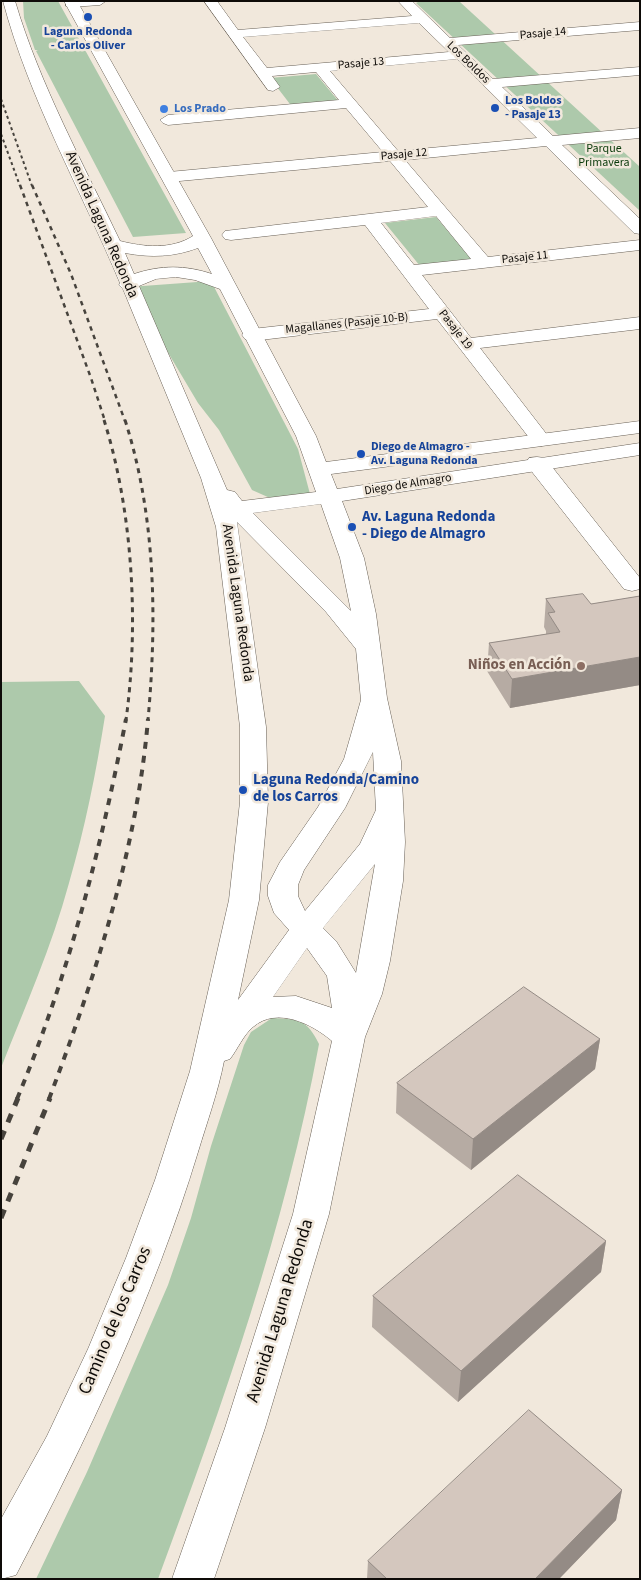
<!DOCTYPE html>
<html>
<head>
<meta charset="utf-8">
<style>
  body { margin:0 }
  #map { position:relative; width:641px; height:1580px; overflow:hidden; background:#f1e8dc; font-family:"Source Sans 3",sans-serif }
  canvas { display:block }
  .frame { position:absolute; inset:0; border:2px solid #0e0b08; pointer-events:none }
</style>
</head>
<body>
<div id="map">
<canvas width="641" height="1580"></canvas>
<div class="frame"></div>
</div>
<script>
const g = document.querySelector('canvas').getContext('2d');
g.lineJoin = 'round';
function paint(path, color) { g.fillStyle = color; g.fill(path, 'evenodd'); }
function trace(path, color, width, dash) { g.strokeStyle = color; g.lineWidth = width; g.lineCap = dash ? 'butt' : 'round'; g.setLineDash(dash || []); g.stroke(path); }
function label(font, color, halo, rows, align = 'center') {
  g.font = font + ' "Source Sans 3",sans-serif'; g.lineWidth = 5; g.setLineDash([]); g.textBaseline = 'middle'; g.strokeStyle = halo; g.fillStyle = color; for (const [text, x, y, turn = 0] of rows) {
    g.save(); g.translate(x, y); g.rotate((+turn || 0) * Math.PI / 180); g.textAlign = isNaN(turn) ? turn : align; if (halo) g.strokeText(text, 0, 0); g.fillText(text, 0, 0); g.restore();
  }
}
paint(new Path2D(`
  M 23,1 L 58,1 L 186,233 L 133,237 L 36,51 L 38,50 L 35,50 L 24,18 Z
  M 420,1 L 465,1 L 460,2 L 640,167 L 640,211 L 416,3 Z
  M 316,74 L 340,103 L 293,108 L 270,78 Z
  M 436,217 L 473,260 L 420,266 L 385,223 Z
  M 211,281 L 298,449 L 310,494 L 270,498 L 252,490 L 219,430 L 198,403 L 129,287 Z
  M 79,681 L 105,716 C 96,773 85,828 69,883 C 52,946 25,1007 1,1068 L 1,682 Z
  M 272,1018 C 298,1019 307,1019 319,1044 C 285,1228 223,1404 158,1579 L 36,1579 L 87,1472 L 168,1285 L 191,1218 L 211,1146 L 244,1045 L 251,1032 Z`), '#adc9ab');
const street = new Path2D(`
  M 66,1 L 106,1 L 100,5 L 71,7 L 66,6 Z
  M 204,1 L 217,1 L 238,30 L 412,16 L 398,1 L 412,1 L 450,38 L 640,22 L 640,30 L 458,45 L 493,79 L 640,67 L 640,75 L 502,87 L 553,136 L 640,128 L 640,138 L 562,145 L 640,219 L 640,234 L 634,233 L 546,146 L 405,160 L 488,257 L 640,240 L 640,250 L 422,275 L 471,338 L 640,317 L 640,329 L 480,348 L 548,436 L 551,440 L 548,444 L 541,446 L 534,444 L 437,319 L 252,341 L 245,339 L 242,335 L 245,331 L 252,329 L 429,309 L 365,225 L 231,240 L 225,239 L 222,235 L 225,231 L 428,207 L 390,161 L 169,182 L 163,180 L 161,177 L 169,172 L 383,152 L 346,108 L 168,125 L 163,123 L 160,120 L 168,115 L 339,100 L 316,72 L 272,76 L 280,87 L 273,91 L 268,90 ZM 419,23 L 449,52 L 267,68 L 243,37 ZM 457,59 L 537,138 L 398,151 L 330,71 ZM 436,216 L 471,259 L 414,265 L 381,223 Z
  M 537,457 L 545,458 L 640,578 L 640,589 L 632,591 L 624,589 L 529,468 L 526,463 L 529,458 Z`);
const secondary = new Path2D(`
  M 3,1 L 15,1 C 40,85 83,163 120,241 C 144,247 171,250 193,236 L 64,1 L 77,1 L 211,238 L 316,436 L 326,462 L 640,421 L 640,433 L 331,474 L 337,489 L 640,443 L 640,455 L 342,501 L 364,558 L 376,614 L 387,698 L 401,761 L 405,842 L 403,881 L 390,961 L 382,994 L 365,1037 L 329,1214 L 265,1428 L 214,1579 L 172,1579 L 225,1428 L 293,1214 L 332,1041 C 312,1024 277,1006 253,1027 C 244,1034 237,1050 230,1059 L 224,1061 C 218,1092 207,1122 198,1152 C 153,1300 87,1439 16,1575 L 1,1579 L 1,1519 L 47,1436 L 88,1349 L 126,1258 L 155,1180 L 190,1071 L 229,900 L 240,802 L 240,727 L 216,527 L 201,478 L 123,289 L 119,285 L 120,283 C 81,190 29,99 3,1 ZM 198,248 L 212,274 C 185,265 161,265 134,274 L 125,253 C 151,258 174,257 198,248 ZM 176,277 L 195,280 L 220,289 L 296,436 L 316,492 L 242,501 L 235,492 L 227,490 L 139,286 L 156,279 ZM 321,504 L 340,558 L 351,611 L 253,513 ZM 237,522 L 326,612 L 356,649 L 361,700 L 344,759 L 318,807 L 280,862 L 268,885 L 268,896 L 274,913 L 289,930 L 238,1000 L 259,900 L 268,802 L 266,727 ZM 373,752 L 376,810 L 360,844 L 305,911 L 298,896 L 298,885 L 304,870 L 345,808 ZM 375,864 L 356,973 L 336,941 L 323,928 ZM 307,948 L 327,976 L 332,1008 L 296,996 L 273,997 Z`);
trace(street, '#686056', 1);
trace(secondary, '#686056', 1);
paint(street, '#fff');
paint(secondary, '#fff');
trace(new Path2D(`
  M 1,99 L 32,186
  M 1,134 L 20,186`), '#47433d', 2, [3, 3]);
trace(new Path2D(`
  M 20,185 L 91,378 L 105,421
  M 32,185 L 71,274 L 125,421`), '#47433d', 2.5, [4.5, 4.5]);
trace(new Path2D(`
  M 104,420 C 133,512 139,625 126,720
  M 125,420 C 156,517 157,620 148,720`), '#47433d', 3, [5, 5]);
trace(new Path2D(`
  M 17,1099 C 68,977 101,849 126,719
  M 49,1099 C 95,977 137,850 148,719`), '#47433d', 4, [7, 7]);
trace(new Path2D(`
  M 1,1139 L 18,1098
  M 1,1218 L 50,1098`), '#47433d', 5, [9, 9]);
paint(new Path2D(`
  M 640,596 L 640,685 L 510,708 L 487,671 L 489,643 L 546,634 L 546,631 L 544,627 L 546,599 L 591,604 Z
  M 600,1039 L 595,1069 L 471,1170 L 396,1113 L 397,1083 Z
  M 606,1241 L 601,1272 L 458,1402 L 372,1327 L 373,1296 Z
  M 622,1490 L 616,1520 L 559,1579 L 367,1579 L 368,1561 Z`), '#b6aba3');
paint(new Path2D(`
  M 640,657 L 640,685 L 510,708 L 512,679 Z
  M 600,1039 L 595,1069 L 471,1170 L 473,1139 Z
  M 606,1241 L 601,1272 L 458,1402 L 461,1371 Z
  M 622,1490 L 616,1520 L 559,1579 L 535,1579 Z`), '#948b85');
const building = new Path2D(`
  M 583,594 L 591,604 L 640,596 L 640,657 L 512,679 L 489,643 L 560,632 L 548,613 L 555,612 L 546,599 Z
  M 524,987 L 600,1039 L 473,1139 L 397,1083 Z
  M 518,1175 L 606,1241 L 461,1371 L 373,1296 Z
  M 529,1410 L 622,1490 L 535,1579 L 387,1579 L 368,1561 Z`);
paint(building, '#d4c7be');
trace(building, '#948b85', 1);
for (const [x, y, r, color] of [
  [88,17,5,"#1a4fb4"],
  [495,108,5,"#1a4fb4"],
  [164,109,5,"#3f7fe0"],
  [361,454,5,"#1a4fb4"],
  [352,527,5,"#1a4fb4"],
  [581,666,5,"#8d6e63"],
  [243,790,5,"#1a4fb4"]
]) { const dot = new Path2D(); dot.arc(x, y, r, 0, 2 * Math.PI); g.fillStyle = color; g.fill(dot); trace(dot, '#f1e8dc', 2); }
label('bold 12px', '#164399', '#f1e8dc', [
  ["Laguna Redonda",88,32,"center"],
  ["- Carlos Oliver",88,46,"center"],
  ["Los Boldos",505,101],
  ["- Pasaje 13",505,115],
  ["Diego de Almagro -",371,447],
  ["Av. Laguna Redonda",371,461]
], 'left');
label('12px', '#0e0b08', '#f1e8dc', [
  ["Pasaje 14",543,34,-5],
  ["Los Boldos",468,63,44],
  ["Pasaje 13",361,64,-5],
  ["Pasaje 12",404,155,-5],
  ["Pasaje 11",525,258,-6],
  ["Magallanes (Pasaje 10-B)",347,324,-6],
  ["Pasaje 19",455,330,52],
  ["Diego de Almagro",408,485,-9]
]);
label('bold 12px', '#366cbe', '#f1e8dc', [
  ["Los Prado",174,109]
], 'left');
label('12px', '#0a3b0b', '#f1e8dc', [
  ["Parque",604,149],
  ["Primavera",604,163]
]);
label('15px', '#0e0b08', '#f1e8dc', [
  ["Avenida Laguna Redonda",101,225,66],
  ["Avenida Laguna Redonda",237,603,82]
]);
label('bold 15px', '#164399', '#f1e8dc', [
  ["Av. Laguna Redonda",362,518],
  ["- Diego de Almagro",362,535],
  ["Laguna Redonda/Camino",253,781],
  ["de los Carros",253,798]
], 'left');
label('bold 15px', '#785e54', '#f1e8dc', [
  ["Niños en Acción",571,666]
], 'right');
label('18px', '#0e0b08', '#f1e8dc', [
  ["Avenida Laguna Redonda",281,1311,-73],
  ["Camino de los Carros",116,1321,-67]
]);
</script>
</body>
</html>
